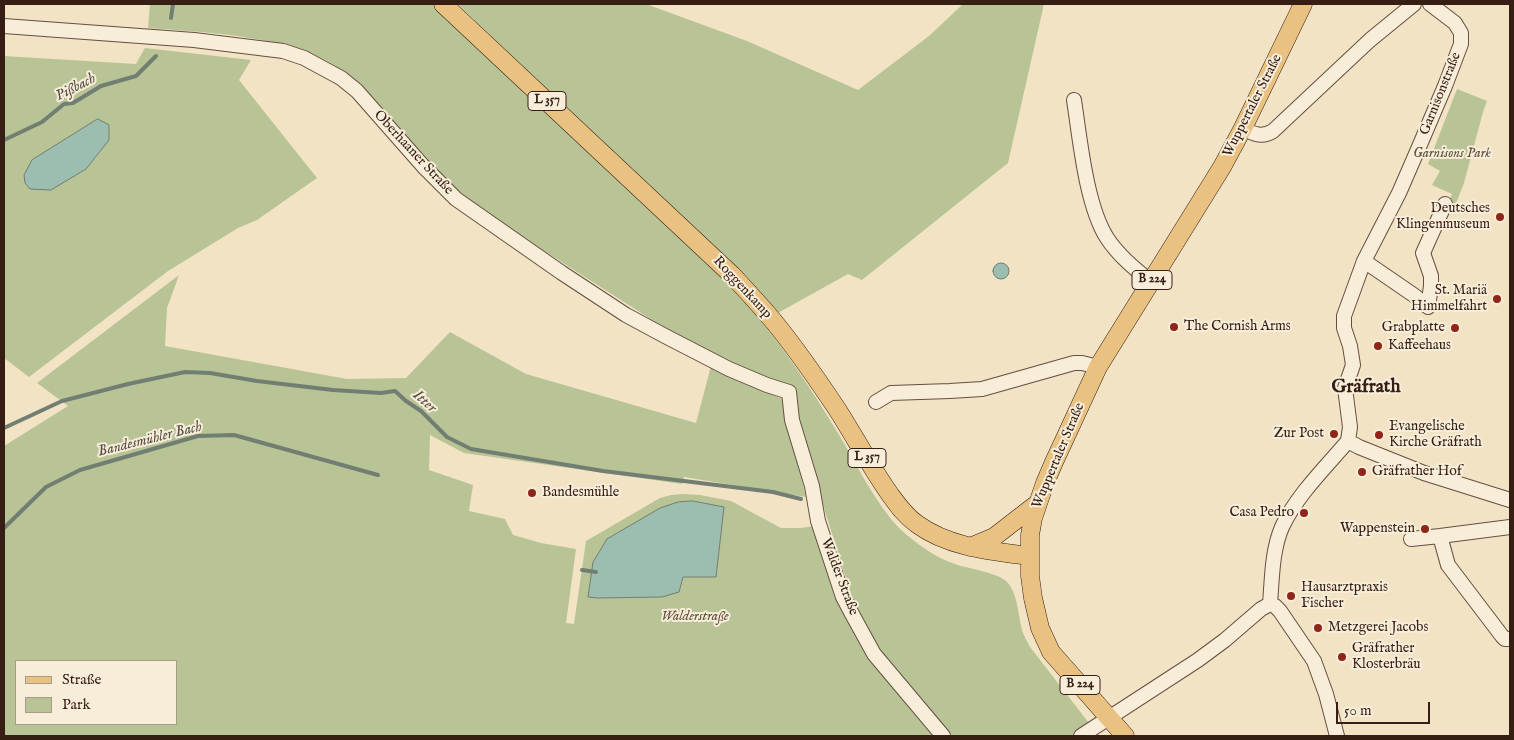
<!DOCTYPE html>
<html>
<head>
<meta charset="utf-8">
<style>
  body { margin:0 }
  #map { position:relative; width:1514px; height:740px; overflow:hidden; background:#f2e3c5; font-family:"IM FELL English",serif }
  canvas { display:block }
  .frame { position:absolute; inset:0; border:5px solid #361e15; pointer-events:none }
  .legend { position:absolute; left:15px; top:660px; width:162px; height:65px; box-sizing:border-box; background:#f7edd9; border:1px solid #aa9a8b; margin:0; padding:6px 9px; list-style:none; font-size:15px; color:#361e15 }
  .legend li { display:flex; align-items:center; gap:10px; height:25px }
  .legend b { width:25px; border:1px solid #aa9a8b }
  .scale { position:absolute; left:1336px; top:702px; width:94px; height:22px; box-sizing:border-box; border:2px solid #361e15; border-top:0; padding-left:6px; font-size:15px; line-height:18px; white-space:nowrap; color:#361e15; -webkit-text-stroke:4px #f7edd9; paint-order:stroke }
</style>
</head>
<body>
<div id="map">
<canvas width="1514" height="740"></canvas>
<div class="frame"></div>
<ul class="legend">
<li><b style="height:6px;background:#e9c282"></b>Straße</li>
<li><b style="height:14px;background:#b8c496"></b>Park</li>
</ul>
<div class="scale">50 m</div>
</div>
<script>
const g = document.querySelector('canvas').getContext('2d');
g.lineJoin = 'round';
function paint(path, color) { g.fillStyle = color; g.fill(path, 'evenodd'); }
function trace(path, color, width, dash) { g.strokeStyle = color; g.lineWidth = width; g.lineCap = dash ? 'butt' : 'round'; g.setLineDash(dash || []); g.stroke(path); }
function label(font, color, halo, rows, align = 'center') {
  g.font = font + ' "IM FELL English",serif'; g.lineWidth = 4; g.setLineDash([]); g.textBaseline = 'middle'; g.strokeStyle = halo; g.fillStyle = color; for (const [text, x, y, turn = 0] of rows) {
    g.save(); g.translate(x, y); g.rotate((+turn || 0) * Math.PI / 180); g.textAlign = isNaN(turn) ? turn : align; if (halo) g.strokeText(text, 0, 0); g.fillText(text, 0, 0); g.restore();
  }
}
paint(new Path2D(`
  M 150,4 L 435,4 L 741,296 C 775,336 806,380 833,425 C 853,457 868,490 891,519 C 904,535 932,556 952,563 C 967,569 999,572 1008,583 C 1019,597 1018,618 1023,633 C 1025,638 1028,643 1030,647 L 1099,736 L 946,736 L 878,653 L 852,598 L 792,405 L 774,383 L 663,327 L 460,197 C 435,172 412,145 388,118 C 374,101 358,82 340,69 C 295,36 203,32 148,28 Z
  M 458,4 L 646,4 L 747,41 L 858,90 L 929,36 L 963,4 L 1044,4 L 1008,163 L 862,280 L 848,274 L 776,314 Z
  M 145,48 L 251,60 L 239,80 L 317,178 L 257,220 L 238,228 L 168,271 L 29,377 L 4,358 L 4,56 L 136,64 Z
  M 1457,89 L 1487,101 L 1483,112 L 1464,183 L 1454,209 L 1447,205 L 1452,194 L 1432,185 L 1440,171 L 1428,164 Z
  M 179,275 L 167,308 L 165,346 L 347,379 L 406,378 L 450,332 L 526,374 L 696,423 L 711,366 L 782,399 L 806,497 L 684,477 L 682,484 L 464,453 L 430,435 L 429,470 L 473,485 L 469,511 L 505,519 L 513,535 L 541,543 L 576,549 L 566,623 L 574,624 L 586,541 L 660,498 L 671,495 L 683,494 L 700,495 L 731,501 L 781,528 L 801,528 L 821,525 L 841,596 L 940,736 L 4,736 L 4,446 L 68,406 L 37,383 ZM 16,661 L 176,661 L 176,724 L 16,724 Z`), '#b8c496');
const water = new Path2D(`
  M 98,119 L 109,125 L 109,140 L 86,169 L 51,190 L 30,189 L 25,183 L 24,175 L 32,160 Z
  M993 271a8 8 0 1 1 16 0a8 8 0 1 1-16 0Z
  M 693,501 L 724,507 L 716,577 L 683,577 L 679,592 L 662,597 L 598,598 L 588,597 L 593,562 L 607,539 L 660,508 L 678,502 Z`);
paint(water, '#9cbeb0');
trace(water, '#737e72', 1);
trace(new Path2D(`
  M 171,18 L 173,4
  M 4,140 L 42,122 L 64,104 L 73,103 L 101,86 L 136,76 L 156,56
  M 4,428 L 62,401 L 128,384 L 185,372 L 210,373 L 257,381 L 333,390 L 381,393 L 395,391 L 406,401 L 421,411 L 447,437 L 471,449 L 603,471 L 773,492 L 801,499
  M 4,528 L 46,487 L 80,470 L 198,436 L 234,435 L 378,475
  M 582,570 L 596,572`), '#737e72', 4);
const minor = new Path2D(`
  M 4,26 L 194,40 L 283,51 L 304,58 L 341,78 L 357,91 L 423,166 L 456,199 L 562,273 L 626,315 L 665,336 L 729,369 L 767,385 L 789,392 L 792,420 L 812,486 L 818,521 L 843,597 L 852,614 L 874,654 L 943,736
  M 1074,100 C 1080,139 1086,205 1107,238 C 1118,255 1135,269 1151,282
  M 1243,128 C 1253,134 1262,138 1273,131 L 1370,40 L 1414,4
  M 1364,261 L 1415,296 L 1428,307
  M 1428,307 L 1431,286 L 1431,276 L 1423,253 L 1445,204
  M 876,402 L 891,393 L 950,391 L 982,389 L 1074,363 L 1082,363 L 1098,367
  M 1348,441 L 1350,427 L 1345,388 L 1353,365 L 1350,346 L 1344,328 L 1344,316 L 1364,261 L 1399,193 L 1419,147 L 1445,86 L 1461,44 L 1461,33 L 1455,23 L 1430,4
  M 1348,441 L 1359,447 L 1424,473 L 1510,500
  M 1510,527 L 1440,536 L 1448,565 L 1502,636 L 1505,639 L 1510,639
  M 1411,539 L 1440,536
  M 1270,604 C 1272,579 1272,550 1282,527 C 1297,495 1325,468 1348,441
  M 1270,604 L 1275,606 L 1280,611 L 1314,661 L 1326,694 L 1337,736
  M 1081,736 L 1198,660 L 1225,640 L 1261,609 L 1270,604`);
const major = new Path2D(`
  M 443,4 L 732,275 C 746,290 761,306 775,323 C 797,350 817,379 837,409 C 855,437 870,466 889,493 C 897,504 905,516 917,524 C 948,547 991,551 1029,556
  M 970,547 L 994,537 L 1038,503
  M 1125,736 L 1051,652 L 1040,628 L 1033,598 L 1030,576 L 1030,535 L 1033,518 L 1045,483 L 1054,462 L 1098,367 L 1222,167 L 1243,128 L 1303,4`);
trace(minor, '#654f41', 16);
trace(major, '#361e15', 19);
trace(minor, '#f7edd9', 14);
trace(major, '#e9c282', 18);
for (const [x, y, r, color] of [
  [1500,217,5,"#8f2418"],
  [1497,299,5,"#8f2418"],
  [1174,327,5,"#8f2418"],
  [1455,328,5,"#8f2418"],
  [1378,346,5,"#8f2418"],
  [1334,434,5,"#8f2418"],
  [1379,435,5,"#8f2418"],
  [1362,472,5,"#8f2418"],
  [532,493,5,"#8f2418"],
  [1304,513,5,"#8f2418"],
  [1425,529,5,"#8f2418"],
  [1291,596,5,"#8f2418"],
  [1318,628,5,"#8f2418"],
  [1342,657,5,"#8f2418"]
]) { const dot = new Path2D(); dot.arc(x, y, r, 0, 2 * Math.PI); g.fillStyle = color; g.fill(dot); trace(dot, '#f7edd9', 2); }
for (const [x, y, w] of [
  [547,101,38],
  [1152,280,40],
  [867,458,38],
  [1080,685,40]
]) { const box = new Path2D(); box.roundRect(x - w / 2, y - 9.5, w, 19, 4); g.fillStyle = '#f7edd9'; g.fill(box); trace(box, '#361e15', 1); }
label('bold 12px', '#361e15', null, [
  ["L 357",547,101],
  ["B 224",1152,280],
  ["L 357",867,458],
  ["B 224",1080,685]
]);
label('14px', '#361e15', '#f7edd9', [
  ["Garnisonstraße",1441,94,-68],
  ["Wuppertaler Straße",1253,106,-63],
  ["Oberhaaner Straße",413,153,47],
  ["Roggenkamp",742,288,47],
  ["Wuppertaler Straße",1059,456,-67],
  ["Walder Straße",839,577,69]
]);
label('italic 14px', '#5d503c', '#f7edd9', [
  ["Garnisons Park",1452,154],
  ["Walderstraße",695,617]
]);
label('14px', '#361e15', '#f7edd9', [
  ["Deutsches",1490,209,"right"],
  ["Klingenmuseum",1490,225,"right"],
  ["St. Mariä",1487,291,"right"],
  ["Himmelfahrt",1487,307,"right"],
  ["The Cornish Arms",1184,327],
  ["Grabplatte",1445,328,"right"],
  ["Kaffeehaus",1388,346],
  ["Evangelische",1389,427],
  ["Kirche Gräfrath",1389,443],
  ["Zur Post",1324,434,"right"],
  ["Gräfrather Hof",1372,472],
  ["Bandesmühle",542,493],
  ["Casa Pedro",1294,513,"right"],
  ["Wappenstein",1415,529,"right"],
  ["Hausarztpraxis",1301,588],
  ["Fischer",1301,604],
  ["Metzgerei Jacobs",1328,628],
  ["Gräfrather",1352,649],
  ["Klosterbräu",1352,665]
], 'left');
label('italic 15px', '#554e44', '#f7edd9', [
  ["Pißbach",76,88,-27],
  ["Itter",424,402,42],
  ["Bandesmühler Bach",150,440,-14]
]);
label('bold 19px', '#361e15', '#f7edd9', [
  ["Gräfrath",1366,388]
]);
</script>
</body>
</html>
